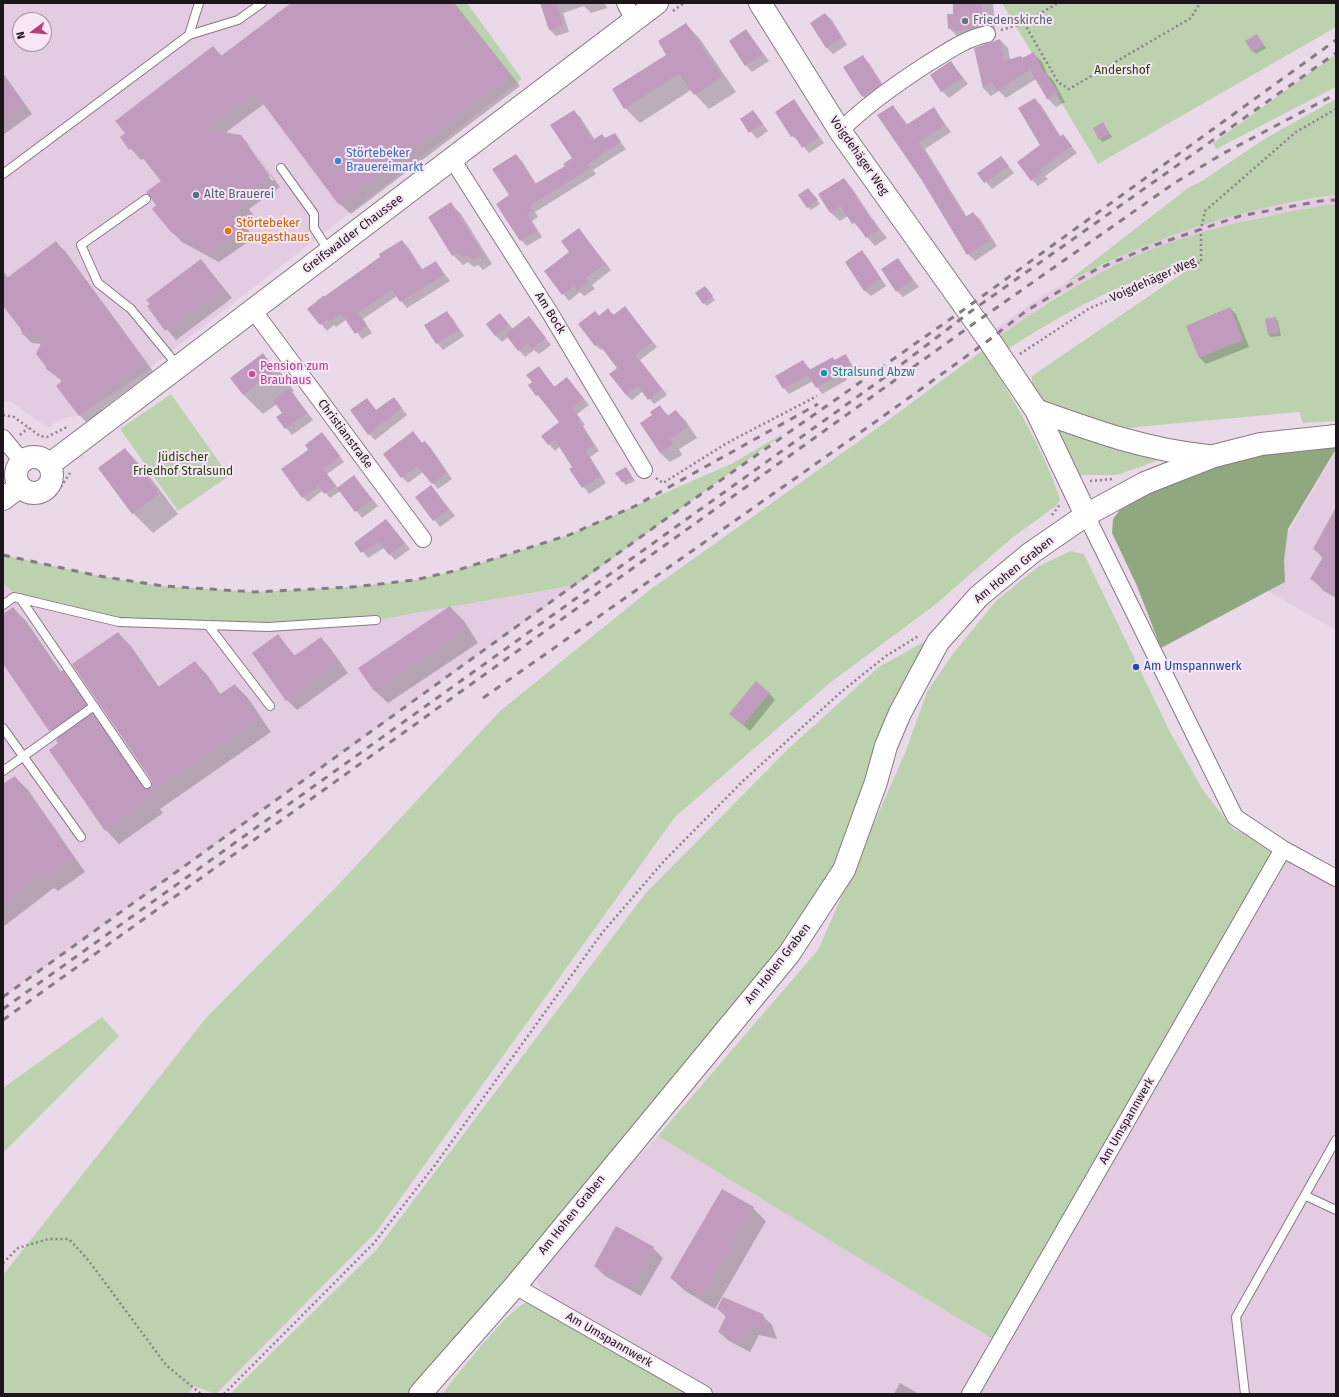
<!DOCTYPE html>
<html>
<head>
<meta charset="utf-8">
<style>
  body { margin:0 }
  #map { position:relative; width:1339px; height:1397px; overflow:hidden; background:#ead9e8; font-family:"Fira Sans",sans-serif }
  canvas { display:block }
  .frame { position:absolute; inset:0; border:4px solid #1c161c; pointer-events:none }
  .north { position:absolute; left:12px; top:12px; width:40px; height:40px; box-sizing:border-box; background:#f7e6f6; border:1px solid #9f939f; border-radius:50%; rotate:254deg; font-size:11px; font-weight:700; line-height:16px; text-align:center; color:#1c161c }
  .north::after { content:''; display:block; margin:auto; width:14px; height:18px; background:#c03a7a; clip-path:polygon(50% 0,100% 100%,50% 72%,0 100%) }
</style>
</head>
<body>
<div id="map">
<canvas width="1339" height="1397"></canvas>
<div class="frame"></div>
<div class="north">N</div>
</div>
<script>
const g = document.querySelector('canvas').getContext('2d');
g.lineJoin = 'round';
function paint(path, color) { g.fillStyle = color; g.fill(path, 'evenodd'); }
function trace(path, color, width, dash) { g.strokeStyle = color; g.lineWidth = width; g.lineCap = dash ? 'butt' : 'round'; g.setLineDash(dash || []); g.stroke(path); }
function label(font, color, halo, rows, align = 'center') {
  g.font = font + ' "Fira Sans",sans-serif'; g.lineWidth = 4; g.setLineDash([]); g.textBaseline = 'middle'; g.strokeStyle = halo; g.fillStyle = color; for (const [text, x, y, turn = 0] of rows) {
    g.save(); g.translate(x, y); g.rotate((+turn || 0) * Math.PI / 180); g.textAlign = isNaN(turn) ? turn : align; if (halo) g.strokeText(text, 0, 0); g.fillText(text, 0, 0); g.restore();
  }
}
paint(new Path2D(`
  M 3,3 L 453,3 L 517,83 L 138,377 L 78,416 L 60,419 L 48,428 L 10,401 L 3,401 ZM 20,20 L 44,20 L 44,44 L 20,44 Z
  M 1336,195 L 1336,205 L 1256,218 L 1194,234 L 1153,250 L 1098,274 L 1055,297 L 997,338 L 992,331 L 1048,292 L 1151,242 L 1192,227 L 1249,211 Z
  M 1336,451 L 1336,630 L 1257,585 Z
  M 3,583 L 21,598 L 376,620 L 576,585 L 3,997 Z
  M 1283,849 L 1336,878 L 1336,1394 L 712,1394 L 552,1299 L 537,1284 L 537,1263 L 658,1136 L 999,1343 Z`), '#e3cce1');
paint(new Path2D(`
  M 453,3 L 467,3 L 522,79 L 517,83 Z
  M 1002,3 L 1336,3 L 1336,27 L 1098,164 Z
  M 1336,54 L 1336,87 L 1216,149 L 1213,143 Z
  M 1336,99 L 1336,195 C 1317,197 1298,201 1279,205 C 1201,221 1134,247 1064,284 L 1188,188 L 1202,181 L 1266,138 Z
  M 1326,205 L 1336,205 L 1336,421 L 1303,423 L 1299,412 L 1115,429 L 1041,403 L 1032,385 L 1032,376 L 1199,262 C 1130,276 1065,312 1006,350 L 997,338 C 1058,294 1123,255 1196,234 C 1239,221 1282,213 1326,205 Z
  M 983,350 C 1012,398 1042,445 1060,499 L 1056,506 L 1013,537 L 936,604 L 831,682 L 675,817 L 377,1231 L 216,1394 L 194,1386 L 188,1394 L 3,1394 L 3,1275 L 206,1018 L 340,883 L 500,711 L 651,589 L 883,424 Z
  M 171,394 L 229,476 L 178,511 L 120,429 Z
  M 1055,424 L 1162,459 L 1117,475 L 1076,475 Z
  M 786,432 L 576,585 L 376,620 L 268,627 L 119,622 L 20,598 L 3,583 L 3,555 L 99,576 L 163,586 L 255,592 L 352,587 L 415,580 L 458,570 L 569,535 L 731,464 Z
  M 1071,551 L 1084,554 L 1170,732 L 1203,790 L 1233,829 L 1283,849 L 999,1343 L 658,1136 L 818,950 L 905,753 L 927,692 L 952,655 L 996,601 L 1039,566 Z
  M 929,639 L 853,827 L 829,878 L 797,929 L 410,1394 L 230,1394 L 376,1250 L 645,894 L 788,749 L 879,667 Z
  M 102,1017 L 119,1036 L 3,1153 L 3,1088 Z
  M 529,1301 L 697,1394 L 442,1394 C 459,1374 508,1308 529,1301 Z`), '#bcd2af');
paint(new Path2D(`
  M 1336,444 L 1336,449 L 1288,529 L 1284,560 L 1285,582 L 1161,648 L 1137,586 L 1112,533 L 1113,519 L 1120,510 L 1130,503 L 1202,469 L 1285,448 Z`), '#8fa87f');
paint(new Path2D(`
  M 293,3 L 454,3 L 520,86 L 351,214 L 340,204 L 264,104 L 225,133 L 241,136 L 251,147 L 280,187 L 249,209 L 254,216 L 242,224 L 255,237 L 219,262 L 182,242 L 171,231 L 157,205 L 162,182 L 144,158 L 141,160 L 121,138 L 213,47 L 222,56 ZM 246,144 L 249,144 L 274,180 L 272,181 Z
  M 541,3 L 605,3 L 607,8 L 591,13 L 584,6 L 563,13 L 569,32 L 556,36 L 550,30 Z
  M 954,3 L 993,3 L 996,38 L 980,43 L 962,41 L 949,28 L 955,14 Z
  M 825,14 L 832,20 L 847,45 L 833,54 L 827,48 L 811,23 Z
  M 686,24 L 700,39 L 736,92 L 709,109 L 691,90 L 640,123 L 625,108 L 613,90 L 668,55 Z
  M 746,30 L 769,61 L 752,72 L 746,65 Z
  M 1259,38 L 1266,48 L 1256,54 L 1253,51 Z
  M 1000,40 L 1008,48 L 1010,60 L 1021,57 L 1022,58 L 1034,54 L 1042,62 L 1048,75 L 1053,80 L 1065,102 L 1056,107 L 1048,99 L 1036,79 L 1006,98 L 999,91 L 991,96 L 983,88 L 976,49 Z
  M 863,57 L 869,63 L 887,91 L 869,102 L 863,96 Z
  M 951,62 L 968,84 L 949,98 L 942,91 Z
  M 3,73 L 32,114 L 3,135 Z
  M 1034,99 L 1041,105 L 1061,137 L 1063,136 L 1077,153 L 1045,176 L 1048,179 L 1038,186 L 1032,180 L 1042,145 Z
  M 794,101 L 824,143 L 809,153 L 799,141 L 792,136 Z
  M 893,106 L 908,125 L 934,109 L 951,132 L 925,149 L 967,217 L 973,213 L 980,219 L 997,246 L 975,261 L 968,254 Z
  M 574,111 L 580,117 L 595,140 L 605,139 L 614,134 L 626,149 L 593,170 L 596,174 L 535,212 L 538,217 L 532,221 L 542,237 L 527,246 L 521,240 L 510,195 L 516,155 L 522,161 L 536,184 L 566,166 L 573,159 Z
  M 753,111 L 768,131 L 757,139 L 741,119 Z
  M 1103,124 L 1112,137 L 1103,142 L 1100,139 Z
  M 1001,157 L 1014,173 L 992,189 L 979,173 Z
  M 844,179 L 852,188 L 875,223 L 887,238 L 875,246 L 848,216 L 840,221 L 831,213 L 819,195 Z
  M 811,192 L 820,204 L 811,210 L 808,207 Z
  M 451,204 L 461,214 L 492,264 L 483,270 L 478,265 L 474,267 L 468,262 L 463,265 L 453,255 Z
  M 579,229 L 611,270 L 592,285 L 595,289 L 584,296 L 580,292 L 569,301 L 545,271 L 570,253 Z
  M 402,241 L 408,247 L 423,270 L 436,262 L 450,281 L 407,308 L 397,296 L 363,319 L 372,333 L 362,339 L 347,319 L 336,327 L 334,325 L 327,331 L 309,309 Z
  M 56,243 L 65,251 L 153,371 L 102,409 L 104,412 L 88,424 L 79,415 L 63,382 L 47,369 L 43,362 L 42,344 L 32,343 L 23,334 L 21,328 L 3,305 L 3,270 L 8,278 Z
  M 862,252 L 868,258 L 886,286 L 871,296 L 864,290 Z
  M 898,259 L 919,287 L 903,297 L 897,291 Z
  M 201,260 L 232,298 L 176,340 L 148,306 Z
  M 707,290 L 715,300 L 707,306 L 704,303 Z
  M 625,307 L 657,347 L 640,360 L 667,395 L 654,404 L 643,391 L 632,400 L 626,395 L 619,368 L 603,348 L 601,350 L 595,345 L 595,312 L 600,316 L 608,310 L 614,315 Z
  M 1230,308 L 1236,314 L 1249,347 L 1206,364 L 1200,358 L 1187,326 Z
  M 447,312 L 453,319 L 464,336 L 443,350 L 437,343 Z
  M 500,314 L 513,329 L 529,317 L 551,345 L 539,354 L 534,350 L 525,357 L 508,337 L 502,342 L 495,335 Z
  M 1275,318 L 1278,321 L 1281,336 L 1271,337 L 1268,334 Z
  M 263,355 L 282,374 L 294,391 L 292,392 L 313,420 L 292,435 L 278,418 L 283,413 L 277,404 L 263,414 L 243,394 Z
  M 845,355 L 856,370 L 845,376 L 847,380 L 822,394 L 813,381 L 789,394 L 784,388 L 803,361 L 811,370 L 832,358 L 835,361 Z
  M 538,367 L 555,387 L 567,378 L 589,405 L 577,414 L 585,425 L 583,426 L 599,451 L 590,457 L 606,483 L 589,494 L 571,469 L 574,468 L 560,446 L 555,451 L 542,436 L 561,422 L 530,386 L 534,383 Z
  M 394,398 L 407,415 L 375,440 L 369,434 L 367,399 L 377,411 Z
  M 660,407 L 669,416 L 676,411 L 686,421 L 697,438 L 679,449 L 682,455 L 670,462 L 660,453 L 654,416 Z
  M 413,432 L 423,444 L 425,442 L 431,448 L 452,479 L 438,489 L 423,472 L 408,483 L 402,477 Z
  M 326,438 L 344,462 L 327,474 L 338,488 L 354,476 L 378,506 L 362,518 L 340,491 L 330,498 L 323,490 L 308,502 L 303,497 Z
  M 125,449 L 144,469 L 178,514 L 153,533 L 133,513 Z
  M 628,471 L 635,481 L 626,485 L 623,482 Z
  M 431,486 L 455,516 L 440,527 L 416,497 Z
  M 1336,516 L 1336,598 L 1324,591 L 1312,579 L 1323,558 L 1314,549 Z
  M 386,520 L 410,549 L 395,560 L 384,548 L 368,558 L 356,543 Z
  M 450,607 L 464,621 L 478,643 L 388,703 L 374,690 Z
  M 13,608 L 26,621 L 61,672 L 76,685 L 99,718 L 97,720 L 106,728 L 148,790 L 153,787 L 153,781 L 118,633 L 131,646 L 159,687 L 195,662 L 208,676 L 221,695 L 235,685 L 248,698 L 271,732 L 160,809 L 163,813 L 119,844 L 106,830 L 59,743 L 59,739 L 50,730 L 3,662 L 3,615 Z
  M 277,635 L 296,657 L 321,638 L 330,648 L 348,673 L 297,710 L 287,700 Z
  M 769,693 L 775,700 L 750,731 L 730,714 Z
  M 15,777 L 28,790 L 85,872 L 58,891 L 54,888 L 3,927 L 3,785 Z
  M 753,1208 L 766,1221 L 715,1309 L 685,1291 L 671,1278 Z
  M 653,1248 L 663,1258 L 641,1296 L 605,1276 L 595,1266 Z
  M 718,1309 L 762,1315 L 772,1325 L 777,1339 L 759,1335 L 750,1352 L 729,1341 L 719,1332 L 726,1317 Z
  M 900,1383 L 919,1394 L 894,1394 Z`), '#0003');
paint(new Path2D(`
  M 291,3 L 453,3 L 511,75 L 339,205 L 255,93 L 207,129 L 241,135 L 270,176 L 239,198 L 244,205 L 231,214 L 246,226 L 208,253 L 171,232 L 152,209 L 156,205 L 146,192 L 161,181 L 134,147 L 129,150 L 120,137 L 125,133 L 115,121 L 213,46 L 221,56 Z
  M 540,3 L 556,3 L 563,25 L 549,30 Z
  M 953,3 L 981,3 L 983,25 L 967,30 L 955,31 L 954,28 L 948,29 L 947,14 L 953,14 Z
  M 825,13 L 842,38 L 826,48 L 810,23 Z
  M 686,23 L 722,77 L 694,95 L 679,74 L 624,109 L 612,89 L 666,55 L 658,41 Z
  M 746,29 L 763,54 L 745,66 L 729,41 Z
  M 1257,34 L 1264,45 L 1252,52 L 1245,41 Z
  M 1000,39 L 1004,61 L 1021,56 L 1022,58 L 1034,52 L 1043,72 L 1045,71 L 1058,93 L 1047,99 L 1030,70 L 997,91 L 992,82 L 983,88 L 974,48 Z
  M 863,55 L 881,84 L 862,97 L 843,67 Z
  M 951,61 L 962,78 L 941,92 L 930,75 Z
  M 3,76 L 23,104 L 3,118 Z
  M 1035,98 L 1060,137 L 1063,134 L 1072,146 L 1040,169 L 1042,173 L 1031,181 L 1017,162 L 1040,145 L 1018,108 Z
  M 794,99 L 819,137 L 802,148 L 794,135 L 791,137 L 775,112 Z
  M 893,105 L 906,125 L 934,107 L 945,125 L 919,142 L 965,217 L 973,212 L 991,240 L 967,255 L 921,179 L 877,115 Z
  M 574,110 L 593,140 L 602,134 L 605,138 L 615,133 L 621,142 L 588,164 L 590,168 L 530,206 L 533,211 L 527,214 L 537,231 L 520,241 L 496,204 L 509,195 L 492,169 L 516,154 L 535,184 L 565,166 L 563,164 L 572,158 L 550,125 Z
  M 753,110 L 763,124 L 749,133 L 740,119 Z
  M 1103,122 L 1110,134 L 1099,140 L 1093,128 Z
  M 1001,156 L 1009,166 L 984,183 L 977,173 Z
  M 844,178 L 871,220 L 873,219 L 879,229 L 866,238 L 855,222 L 852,224 L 841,206 L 830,213 L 818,194 Z
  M 808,188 L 818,200 L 807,208 L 798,195 Z
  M 451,202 L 483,254 L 472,260 L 468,255 L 463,258 L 459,252 L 452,256 L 428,217 Z
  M 579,228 L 605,264 L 586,278 L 589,282 L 577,291 L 574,286 L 562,295 L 544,271 L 569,252 L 561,241 Z
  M 402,240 L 421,270 L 436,261 L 444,275 L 400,302 L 392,290 L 358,313 L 367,326 L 355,334 L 341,313 L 330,322 L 328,319 L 320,325 L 307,309 L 323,296 L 325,296 L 380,257 L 379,254 Z
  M 56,241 L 145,362 L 94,400 L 96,403 L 79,416 L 56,386 L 63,380 L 46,369 L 47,365 L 43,363 L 36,354 L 44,337 L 23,335 L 20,328 L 3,306 L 3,281 Z
  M 862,250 L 881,279 L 864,291 L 845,262 Z
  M 898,258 L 913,280 L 896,292 L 881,269 Z
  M 201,259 L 223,288 L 165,331 L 147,306 L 150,304 L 146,300 Z
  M 705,286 L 713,296 L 703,304 L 695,293 Z
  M 625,306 L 652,342 L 635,355 L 662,389 L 648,400 L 638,386 L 626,395 L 609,374 L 617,368 L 598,343 L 595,346 L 578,324 L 595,311 L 599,316 L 608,308 L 613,315 Z
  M 1230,307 L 1243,340 L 1199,358 L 1186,326 Z
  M 447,311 L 458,330 L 436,344 L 424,325 Z
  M 500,313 L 509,325 L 495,336 L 486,324 Z
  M 529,316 L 546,338 L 532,349 L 528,343 L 518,351 L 505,334 Z
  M 1276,317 L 1279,333 L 1268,335 L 1265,319 Z
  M 263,353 L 275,370 L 243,395 L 230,378 Z
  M 846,354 L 851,364 L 840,370 L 842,374 L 816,388 L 808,375 L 783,389 L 775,376 L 803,360 L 809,370 L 833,357 L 834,360 Z
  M 539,366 L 554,387 L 567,377 L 584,399 L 572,408 L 580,419 L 578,420 L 594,445 L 585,450 L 601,476 L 582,488 L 569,469 L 572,467 L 555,440 L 548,445 L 541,436 L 559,422 L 538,395 L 536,396 L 528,385 L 532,382 L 526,375 Z
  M 289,388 L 307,413 L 285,429 L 276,417 L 282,413 L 273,400 Z
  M 394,397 L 402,408 L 368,435 L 350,410 L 367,398 L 376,410 Z
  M 660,405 L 667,416 L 676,410 L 688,427 L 670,439 L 673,444 L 660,453 L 640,423 L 652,415 L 650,412 Z
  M 413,431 L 422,443 L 425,441 L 447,473 L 432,484 L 417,466 L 401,478 L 383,454 Z
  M 322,432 L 340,456 L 323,469 L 336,486 L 324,494 L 318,486 L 302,498 L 281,469 L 308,450 L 305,445 Z
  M 125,448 L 159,494 L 132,514 L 98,468 Z
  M 626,467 L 633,478 L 622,482 L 615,473 Z
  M 354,475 L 372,500 L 355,512 L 337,488 Z
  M 431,485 L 449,509 L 433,521 L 415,497 Z
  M 1336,507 L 1336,594 L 1310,579 L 1324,555 L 1313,549 Z
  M 386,519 L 405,543 L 389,555 L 379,542 L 361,553 L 354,543 Z
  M 450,606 L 466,629 L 374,691 L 358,668 Z
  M 13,607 L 59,673 L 63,670 L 86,705 L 49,731 L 3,664 L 3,614 Z
  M 118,632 L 157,688 L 195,661 L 219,695 L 235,684 L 258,718 L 148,795 L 151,799 L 105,831 L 49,750 L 58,743 L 56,740 L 92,714 L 142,787 L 147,789 L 152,787 L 152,781 L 72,664 Z
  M 278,634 L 294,656 L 321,637 L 339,663 L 286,701 L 252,653 Z
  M 756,681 L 770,693 L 743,725 L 729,714 Z
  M 15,776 L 73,858 L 44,879 L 41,875 L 3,904 L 3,784 Z
  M 722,1189 L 754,1207 L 702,1296 L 670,1278 Z
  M 616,1226 L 654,1247 L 631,1287 L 594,1266 Z
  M 723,1297 L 763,1314 L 768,1330 L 749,1325 L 740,1343 L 718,1332 L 727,1314 L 717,1309 Z`), '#c09bbd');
const lane = new Path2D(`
  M 189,35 L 199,3
  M 281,168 L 314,214 L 314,228 L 329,251
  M 3,174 L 189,35 L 238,20 L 262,3
  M 146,199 L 81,245 L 98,283 L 131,309 L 178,366
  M 20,598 L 147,784
  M 3,605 L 14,597 L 119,622 L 268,627 L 376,620
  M 208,625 L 270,706
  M 3,728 L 81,837
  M 3,771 L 94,706
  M 1306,1196 L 1336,1210
  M 1245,1394 L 1236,1317 L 1336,1140`);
const street = new Path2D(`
  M 625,3 L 634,21
  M 840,131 C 866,105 896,84 927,64 C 947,52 964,39 987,34
  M 452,159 L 550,313 L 644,470
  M 253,310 L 423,539
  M 3,438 L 22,461
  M 1086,515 L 1235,817 L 1283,849 L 1336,878
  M 515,1286 L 704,1394
  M 970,1394 L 1283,849`);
const secondary = new Path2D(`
  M 760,3 L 840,131 L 989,340 L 1036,410 L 1086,515
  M 1036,410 C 1094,431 1147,450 1208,456
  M16 475a18 18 0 1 1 36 0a18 18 0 1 1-36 0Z
  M 49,465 L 657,3
  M 3,499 L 19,487
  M 420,1394 L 515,1286 L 789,954 L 844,870 L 876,782 L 886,746 L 900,713 L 938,642 L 979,596 L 1031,553 L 1086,515 L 1145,483 L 1214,456 L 1261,444 L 1336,436`);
trace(lane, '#887886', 10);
trace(street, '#887886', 18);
trace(secondary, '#887886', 24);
trace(new Path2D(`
  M 673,11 L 684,3
  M 1024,23 L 1058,82 L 1069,89 L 1191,18 L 1200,3
  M 1001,30 L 1024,23 L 1058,3
  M 1020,354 L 1090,308 L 1201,262 L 1201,229 L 1205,211 L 1296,132 L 1336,109
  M 3,415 L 14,417 L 40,436 L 47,437 L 69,426
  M 20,435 L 28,428
  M 656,478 L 663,483 L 727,443 L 817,396
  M 1090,481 L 1113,479
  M 27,503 C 55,504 56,493 70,473
  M 1052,515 L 1061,503
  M 3,1263 L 18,1248 L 48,1239 L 69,1239 L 89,1261 L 166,1365 L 201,1394
  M 224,1394 L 374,1243 L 435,1165 L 602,933 L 664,861 L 743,781 L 841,692 L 886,656 L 920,635`), '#8b7f89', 2.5, [2, 3]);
trace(lane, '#fff', 8);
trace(street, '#fff', 16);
trace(secondary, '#fff', 22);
trace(new Path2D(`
  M 3,555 L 99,576 L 163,586 L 255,592 L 352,587 L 415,580 L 458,570 L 569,535 L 635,506 L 818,404
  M 483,698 L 878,420 L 989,340 L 1026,311 L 1095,270 L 1149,247 L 1240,216 L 1320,201 L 1336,200
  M 3,997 L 667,518 L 966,308 L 1336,40
  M 3,1009 L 885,377 L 970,312 L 1336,53
  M 3,1020 L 976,322 L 1176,182 L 1224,153 L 1336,94`), '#867a85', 3, [7, 7]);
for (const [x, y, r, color] of [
  [965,21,4,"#6b7280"],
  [338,161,4,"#3f7fe0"],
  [196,195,4,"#5c6f8a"],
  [228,231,4,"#e8710a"],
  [824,373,4,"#0f9aa8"],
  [252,374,4,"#d1479c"],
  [1136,667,4,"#1a4fb4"]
]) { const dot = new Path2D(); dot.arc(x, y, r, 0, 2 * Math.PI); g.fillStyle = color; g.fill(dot); trace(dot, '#f7e6f6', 1.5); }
label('12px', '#5b616d', '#f7e6f6', [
  ["Friedenskirche",973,21]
], 'left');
label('12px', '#224102', '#f7e6f6', [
  ["Andershof",1122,71],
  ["Jüdischer",183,458],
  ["Friedhof Stralsund",183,472]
]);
label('12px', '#366cbe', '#f7e6f6', [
  ["Störtebeker",346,154],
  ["Brauereimarkt",346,168]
], 'left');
label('12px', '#1c161c', '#f7e6f6', [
  ["Voigdehäger Weg",859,156,55],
  ["Greifswalder Chaussee",353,234,-37],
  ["Voigdehäger Weg",1153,280,-24],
  ["Am Bock",550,313,58],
  ["Christianstraße",345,434,53],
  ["Am Hohen Graben",1014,570,-39],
  ["Am Hohen Graben",778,964,-52],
  ["Am Umspannwerk",1127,1121,-60],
  ["Am Hohen Graben",572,1215,-51],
  ["Am Umspannwerk",609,1340,30]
]);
label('12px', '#4e5e75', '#f7e6f6', [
  ["Alte Brauerei",204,195]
], 'left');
label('12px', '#c56008', '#f7e6f6', [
  ["Störtebeker",236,224],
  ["Braugasthaus",236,238]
], 'left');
label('12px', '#b23c85', '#f7e6f6', [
  ["Pension zum",260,367],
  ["Brauhaus",260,381]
], 'left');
label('12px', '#0d838f', '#f7e6f6', [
  ["Stralsund Abzw",832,373]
], 'left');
label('12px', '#164399', '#f7e6f6', [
  ["Am Umspannwerk",1144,667]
], 'left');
</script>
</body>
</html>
